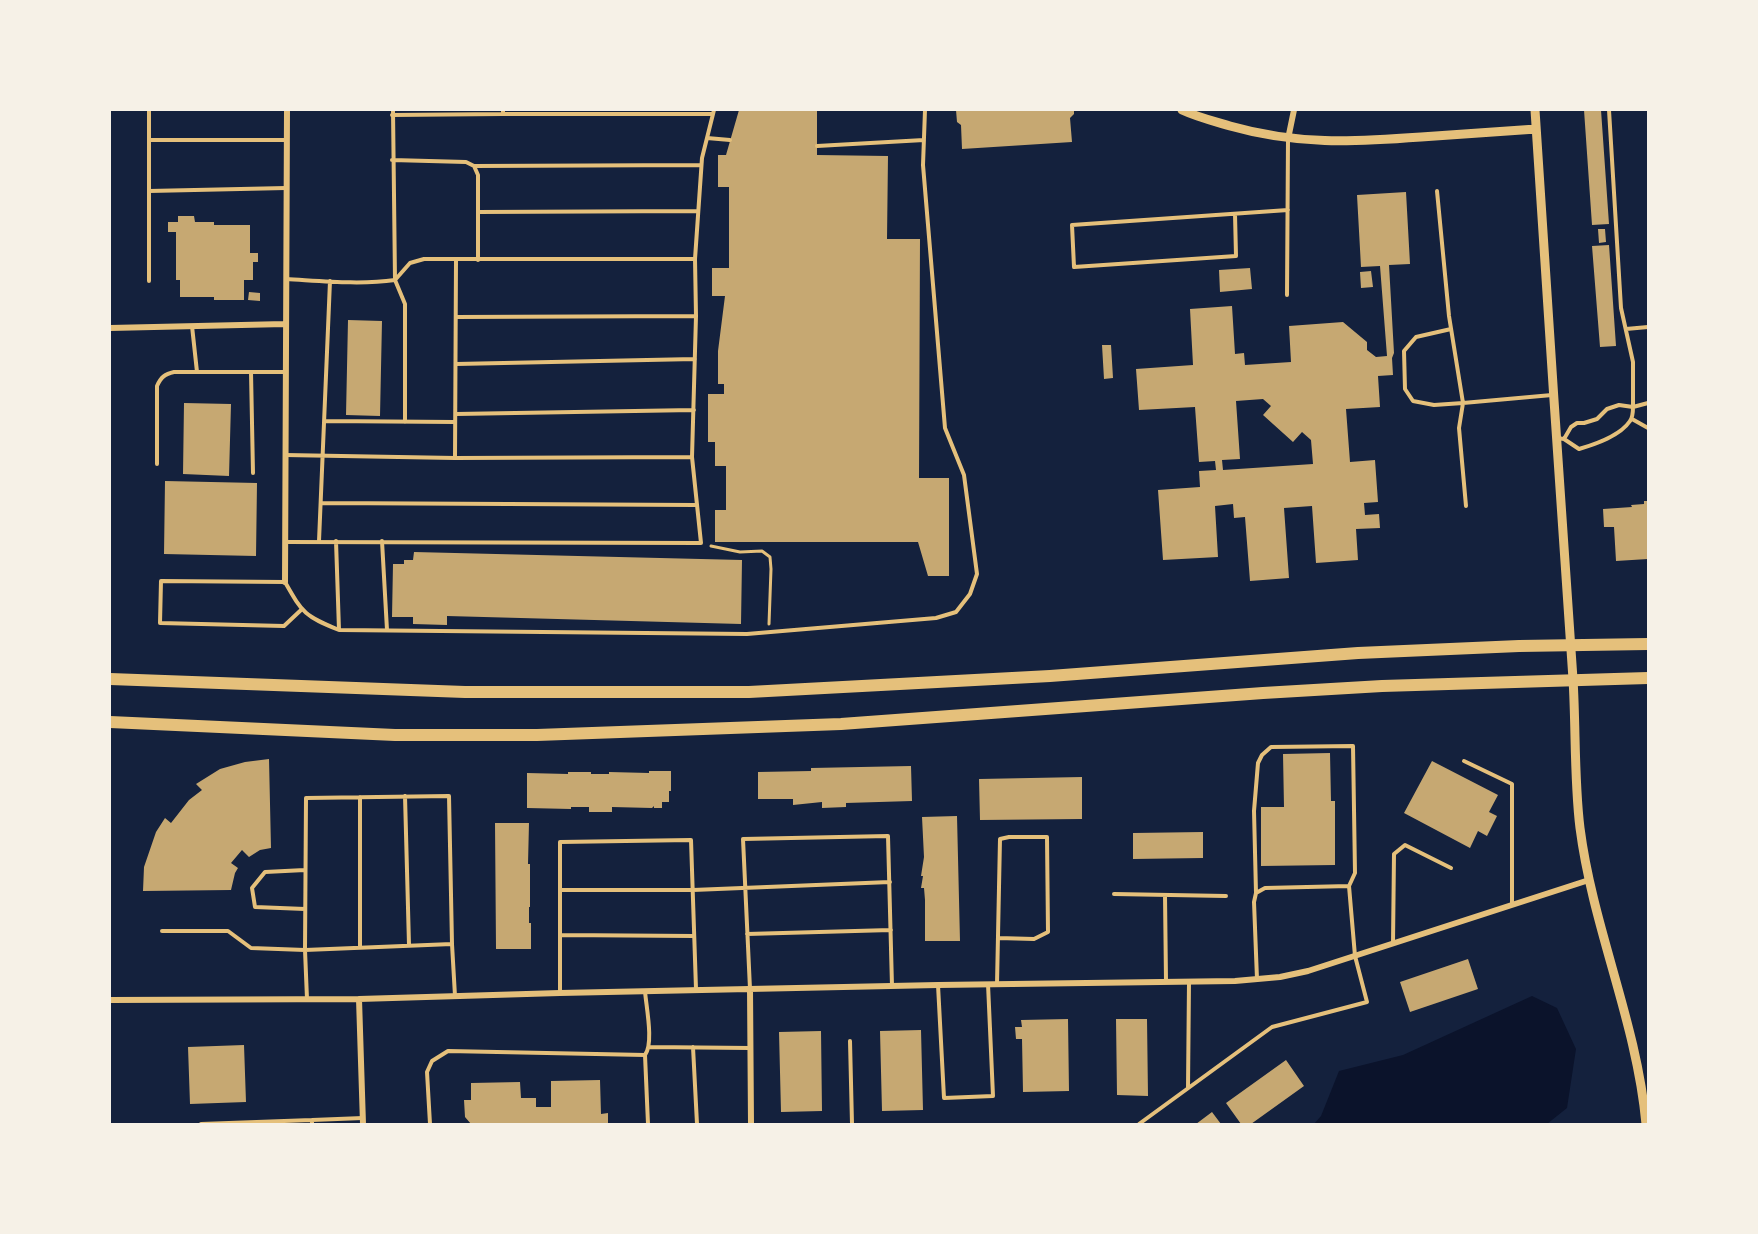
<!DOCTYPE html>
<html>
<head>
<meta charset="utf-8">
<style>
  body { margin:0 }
  #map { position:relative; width:1758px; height:1234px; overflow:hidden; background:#14213d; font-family:"Roboto Condensed",sans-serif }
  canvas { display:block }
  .frame { position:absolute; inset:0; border:111px solid #f6f1e7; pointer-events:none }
</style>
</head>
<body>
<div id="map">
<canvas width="1758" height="1234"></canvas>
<div class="frame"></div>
</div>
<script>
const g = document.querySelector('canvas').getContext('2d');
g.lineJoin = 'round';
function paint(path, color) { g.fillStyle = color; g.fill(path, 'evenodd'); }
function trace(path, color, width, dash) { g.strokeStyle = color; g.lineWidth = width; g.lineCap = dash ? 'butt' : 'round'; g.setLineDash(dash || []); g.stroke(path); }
paint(new Path2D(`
  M 1532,996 L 1557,1008 L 1576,1049 L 1567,1108 L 1547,1124 L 1314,1124 L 1321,1116 L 1339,1071 L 1403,1055 Z`), '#0b132b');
paint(new Path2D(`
  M 739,110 L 817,110 L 817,155 L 888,156 L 887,239 L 920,239 L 919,478 L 949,478 L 949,576 L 928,576 L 918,542 L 715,542 L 715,510 L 726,510 L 726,466 L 715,466 L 715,442 L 708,442 L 708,394 L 724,394 L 724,384 L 718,384 L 718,351 L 725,296 L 712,296 L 712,268 L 729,268 L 729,187 L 718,187 L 718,155 L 726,155 Z
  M 956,110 L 1074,110 L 1074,114 L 1070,118 L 1072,142 L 962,149 L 961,125 L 957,122 Z
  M 1584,110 L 1601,110 L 1609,224 L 1592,225 Z
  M 1406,192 L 1410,264 L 1389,265 L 1394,353 L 1392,358 L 1393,375 L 1378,376 L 1380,407 L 1346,409 L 1350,462 L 1375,460 L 1378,502 L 1364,503 L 1365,515 L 1379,514 L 1380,528 L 1356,529 L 1358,560 L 1316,563 L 1312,506 L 1284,508 L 1289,578 L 1250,581 L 1245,517 L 1234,518 L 1233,504 L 1215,506 L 1218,557 L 1163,560 L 1158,490 L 1200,487 L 1199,471 L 1216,470 L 1215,461 L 1199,462 L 1195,407 L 1139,410 L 1136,369 L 1193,365 L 1190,309 L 1232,306 L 1235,354 L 1244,353 L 1245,365 L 1291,362 L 1289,326 L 1343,322 L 1367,342 L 1367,350 L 1376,357 L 1387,356 L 1380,266 L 1361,267 L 1357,195 ZM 1263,399 L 1271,406 L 1263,415 L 1293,442 L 1302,432 L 1311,440 L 1313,464 L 1223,470 L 1222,460 L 1240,459 L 1236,401 Z
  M 178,216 L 194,216 L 195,222 L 214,222 L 214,225 L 250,225 L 250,253 L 258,253 L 258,262 L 253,262 L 253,280 L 244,280 L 244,300 L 214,300 L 214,297 L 180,297 L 180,280 L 176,280 L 176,232 L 168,232 L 168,222 L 178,222 Z
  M 1598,229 L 1605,229 L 1606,242 L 1599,243 Z
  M 1609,245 L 1616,346 L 1600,347 L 1592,246 Z
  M 1250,268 L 1252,289 L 1220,292 L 1219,270 Z
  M 1371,271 L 1373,287 L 1361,288 L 1360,272 Z
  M 249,292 L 260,293 L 260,301 L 248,300 Z
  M 348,320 L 382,321 L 380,416 L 346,415 Z
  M 1102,345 L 1111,345 L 1113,378 L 1104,379 Z
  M 184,403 L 231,404 L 229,476 L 183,474 Z
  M 165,481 L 257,483 L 256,556 L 164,554 Z
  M 1644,501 L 1648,501 L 1648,559 L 1616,561 L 1614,527 L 1604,527 L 1603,509 L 1632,507 L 1631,505 L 1644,504 Z
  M 414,552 L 742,560 L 741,624 L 447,616 L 447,625 L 413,624 L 413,617 L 392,617 L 393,564 L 404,564 L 404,560 L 413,560 Z
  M 1330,753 L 1331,801 L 1335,801 L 1335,865 L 1261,866 L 1261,807 L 1284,807 L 1283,754 Z
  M 269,759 L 271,848 L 260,850 L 249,857 L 242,850 L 231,863 L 238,868 L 235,873 L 231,890 L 143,891 L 144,867 L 156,832 L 165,818 L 171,823 L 189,800 L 202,790 L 196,784 L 220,769 L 245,762 Z
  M 1432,761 L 1498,795 L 1489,812 L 1497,816 L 1487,836 L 1478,831 L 1470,848 L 1404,813 Z
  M 911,766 L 912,801 L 846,803 L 846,807 L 822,808 L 822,802 L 793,805 L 793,799 L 758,799 L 758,772 L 811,771 L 811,768 Z
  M 649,771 L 671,771 L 671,791 L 669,791 L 669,802 L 662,802 L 662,808 L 654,808 L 654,806 L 652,808 L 612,807 L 612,812 L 589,812 L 589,807 L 571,807 L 571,809 L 527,808 L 527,773 L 568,774 L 568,772 L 591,772 L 591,774 L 609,774 L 609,772 L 649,773 Z
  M 1082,777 L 1082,819 L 980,820 L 979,779 Z
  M 957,816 L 960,941 L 925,941 L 925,900 L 924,888 L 921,888 L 923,876 L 921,876 L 924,857 L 922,817 Z
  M 495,823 L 529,823 L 528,864 L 530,864 L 530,907 L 529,907 L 529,923 L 531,923 L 531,949 L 496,949 Z
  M 1203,832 L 1203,858 L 1133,859 L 1133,833 Z
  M 1468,959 L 1478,989 L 1410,1012 L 1400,982 Z
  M 1068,1019 L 1069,1091 L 1023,1092 L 1022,1039 L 1016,1039 L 1015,1027 L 1022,1027 L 1021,1020 Z
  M 1116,1019 L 1147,1019 L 1148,1096 L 1117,1095 Z
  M 921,1030 L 923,1110 L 882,1111 L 880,1031 Z
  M 821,1031 L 822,1111 L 781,1112 L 779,1032 Z
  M 244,1045 L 246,1102 L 190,1104 L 188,1047 Z
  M 1286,1060 L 1304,1086 L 1251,1124 L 1241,1124 L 1226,1103 Z
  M 600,1080 L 601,1114 L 608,1113 L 608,1124 L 471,1124 L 465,1117 L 464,1100 L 471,1100 L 471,1083 L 520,1082 L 521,1098 L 536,1098 L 536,1107 L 551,1107 L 551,1081 Z
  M 1212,1112 L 1221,1124 L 1196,1124 Z`), '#c6a872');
trace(new Path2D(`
  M 711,546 L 740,552 L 762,551 L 770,557 L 771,569 L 769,624`), '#e5c07b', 3);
trace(new Path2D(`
  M 149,110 L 149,281
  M 393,110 L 395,280 L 405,304 L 405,422
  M 1609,110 L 1621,308 L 1633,362 L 1633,407 L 1648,403
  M 503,114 L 713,114
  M 392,115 L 503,114 L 503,110
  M 707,138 L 730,140
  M 149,140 L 286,140
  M 817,146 L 924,140
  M 392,160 L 466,162 L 474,166 L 478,175 L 478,260
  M 474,166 L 701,165
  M 149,191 L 286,188
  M 1437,191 L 1449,316 L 1463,403 L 1552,395
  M 478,212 L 698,211
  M 1235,214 L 1236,256 L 1074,267 L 1072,225 L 1288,210
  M 286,279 C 322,281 360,285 395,280 L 410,263 L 424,259 L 695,259
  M 1287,295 L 1288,139
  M 456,317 L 696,316
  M 192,326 L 197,372
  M 1451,329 L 1416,337 L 1404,351 L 1405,389 L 1413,401 L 1434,405 L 1463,403 L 1459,428 L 1466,506
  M 1626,329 L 1648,327
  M 456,364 L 695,359
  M 251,372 L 253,473
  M 456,414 L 694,410
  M 1632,419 L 1648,428
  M 324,421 L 455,422
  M 1557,438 L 1564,439 L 1579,449 C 1596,444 1620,436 1630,421 C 1633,417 1633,411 1633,407 L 1619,405 L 1607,409 L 1597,419 L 1584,423 L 1577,423 L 1571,427 L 1564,439
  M 285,455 L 455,458 L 456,260
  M 455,458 L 692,457
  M 157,464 L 157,386 C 161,377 165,374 174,372 L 285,372
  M 321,503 L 695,505
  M 319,541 L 330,281
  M 336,541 L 339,630
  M 382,541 L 387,630
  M 285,542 L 701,543 L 692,457 L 696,316 L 695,259 L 702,158 L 714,110
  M 301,610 L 284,626 L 160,623 L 161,581 L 285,582 C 303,614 305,616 339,630 L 747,634 L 936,618 L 956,612 L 970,594 L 977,574 L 964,475 L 945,428 L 923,165 L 925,110
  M 1464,761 L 1512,784 L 1512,904
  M 405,796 L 409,945
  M 449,796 L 452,944 L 305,950 L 306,798 Z
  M 360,797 L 360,947
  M 560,890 L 693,890 L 890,882
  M 1114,894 L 1226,896
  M 1165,895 L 1166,981
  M 305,909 L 255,907 L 252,888 L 265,872 L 305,870
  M 162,931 L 228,931 L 251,948 L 305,950 L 307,999
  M 747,934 L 891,930
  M 560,935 L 694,936
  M 1393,943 L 1394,854 L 1405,845 L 1451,868
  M 452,944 L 455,996
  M 1257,979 L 1254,902 L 1256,893 L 1265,888 L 1349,886
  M 997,984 L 1000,839 L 1009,837 L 1047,837 L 1048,932 L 1034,939 L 998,938
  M 938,985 L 944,1098 L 993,1096 L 988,984
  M 750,989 L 743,839 L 888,836 L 892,986
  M 560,993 L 560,842 L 691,840 L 696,989
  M 850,1041 L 852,1124
  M 649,1047 L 750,1048
  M 693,1047 L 697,1124
  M 645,1055 L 648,1124
  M 1188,1088 L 1189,982
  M 201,1124 L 312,1120
  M 312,1124 L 312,1120 L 363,1118
  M 430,1124 L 427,1072 L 432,1061 L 448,1051 L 645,1055 C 654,1043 646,1006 645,991
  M 1139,1124 L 1272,1027 L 1367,1002 L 1355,956 L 1349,886 L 1355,873 L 1353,746 L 1271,747 L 1262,755 L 1258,763 L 1254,811 L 1256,893`), '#e5c07b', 4);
trace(new Path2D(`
  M 1288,139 L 1294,110
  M 110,328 L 285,324
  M 285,582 L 287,110
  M 750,989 L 751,1124
  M 359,999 L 363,1124
  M 110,1000 L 359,999 L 560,993 L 938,985 L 1235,981 L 1280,977 L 1308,971 L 1589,880`), '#e5c07b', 6);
trace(new Path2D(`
  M 1182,110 C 1197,117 1213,121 1230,126 C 1297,145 1352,142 1421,137 C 1459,134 1498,132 1536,129
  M 1535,110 C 1547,299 1560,490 1573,679 C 1576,729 1574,779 1580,828 C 1593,929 1637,1023 1646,1124`), '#e5c07b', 9);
trace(new Path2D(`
  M 110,679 L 465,692 L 749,692 L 1050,676 L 1358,653 L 1519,646 L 1648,644
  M 110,722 L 395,735 L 537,735 L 841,724 L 1263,693 L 1382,686 L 1648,678`), '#e5c07b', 12);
</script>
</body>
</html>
